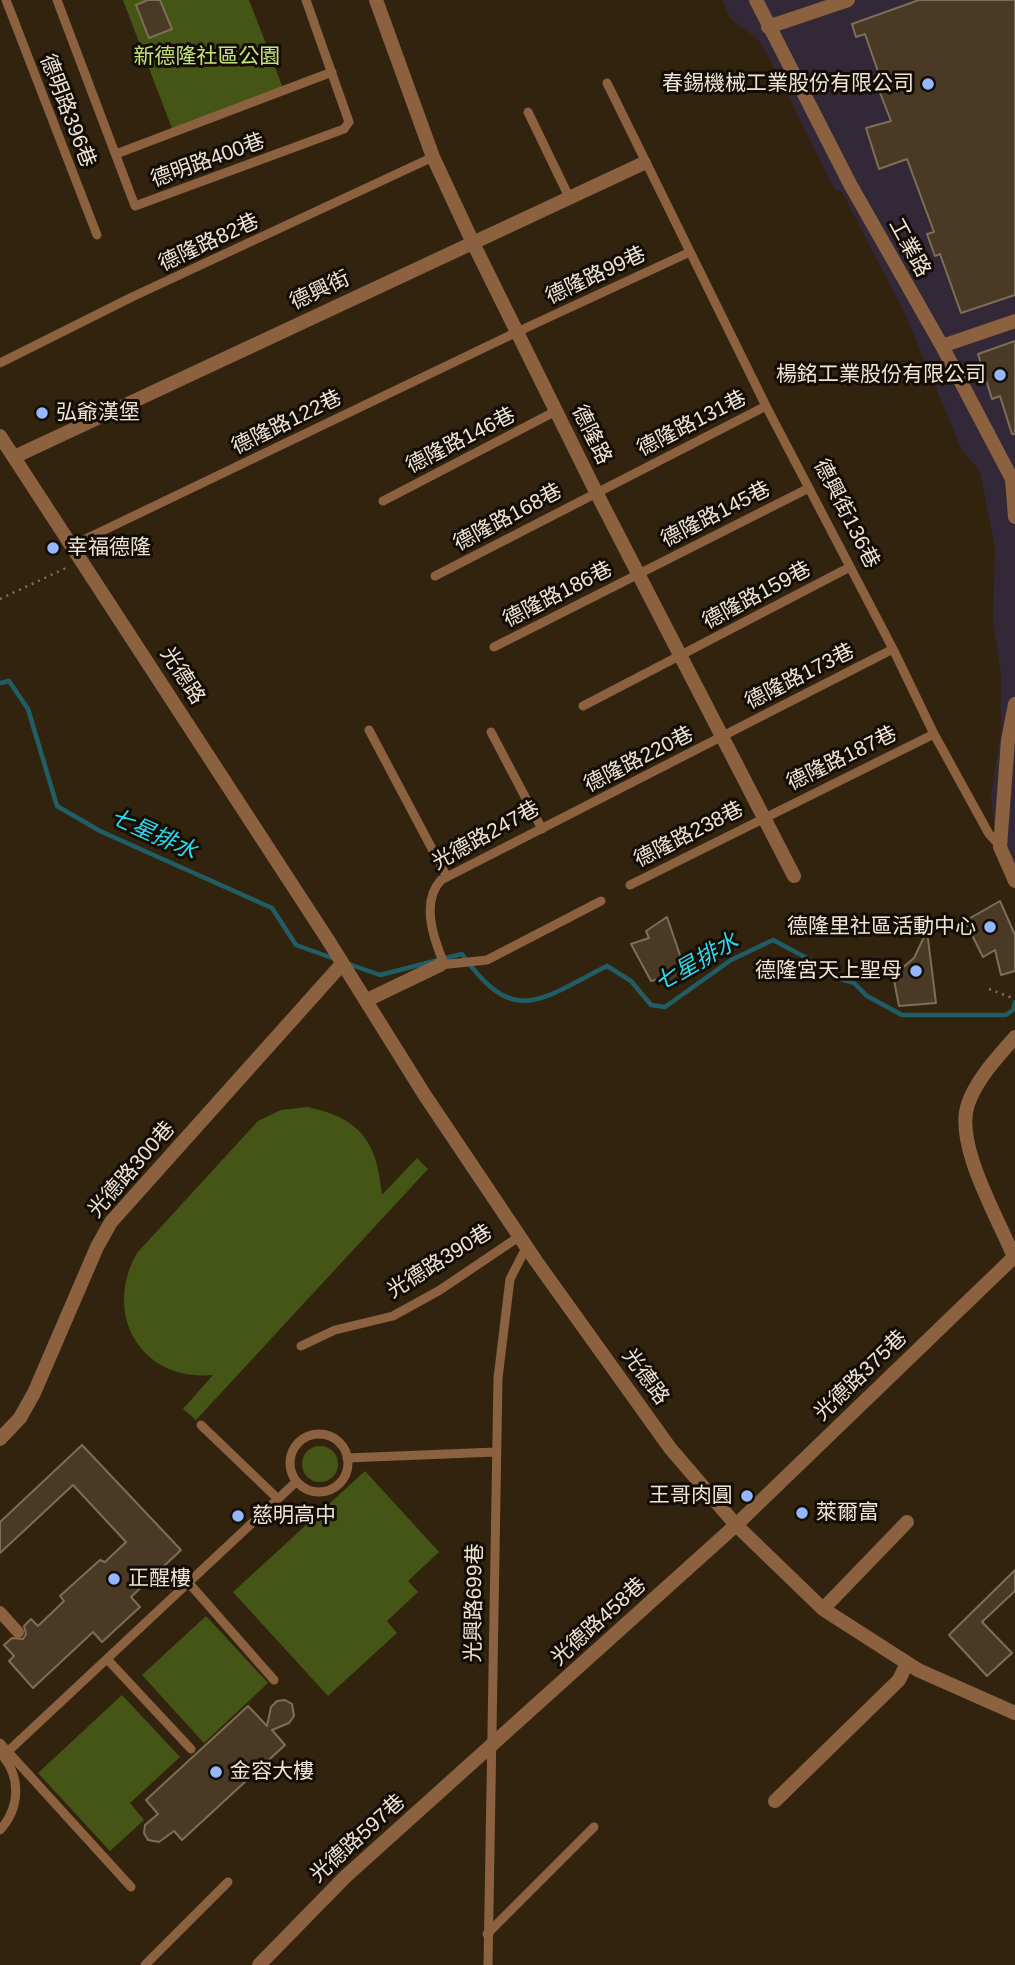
<!DOCTYPE html>
<html>
<head>
<meta charset="utf-8">
<style>
  body { margin:0 }
  canvas { display:block; background:#31230e }
</style>
</head>
<body>
<canvas width="1015" height="1965"></canvas>
<script>
const g = document.querySelector('canvas').getContext('2d');
g.lineJoin = 'round';
function paint(path, color) { g.fillStyle = color; g.fill(path, 'evenodd'); }
function trace(path, color, width, dash) { g.strokeStyle = color; g.lineWidth = width; g.lineCap = dash ? 'butt' : 'round'; g.setLineDash(dash || []); g.stroke(path); }
function label(font, color, halo, rows, align = 'center') {
  g.font = font + ' Helvetica,"Noto Sans TC",sans-serif'; g.lineWidth = 6; g.setLineDash([]); g.textBaseline = 'middle'; g.strokeStyle = halo; g.fillStyle = color; for (const [text, x, y, turn = 0] of rows) {
    g.save(); g.translate(x, y); g.rotate((+turn || 0) * Math.PI / 180); g.textAlign = isNaN(turn) ? turn : align; if (halo) g.strokeText(text, 0, 0); g.fillText(text, 0, 0); g.restore();
  }
}
paint(new Path2D(`
  M 722,0 L 1015,0 L 1015,876 L 994,823 L 991,796 L 1001,731 L 1001,674 L 993,621 L 995,548 L 980,471 L 962,451 L 905,314 L 842,192 L 835,190 L 766,51 L 757,39 L 731,20 Z`), '#332837');
paint(new Path2D(`
  M 123,0 L 249,0 L 283,88 L 173,131 Z
  M 307,1107 C 361,1118 377,1142 382,1195 L 417,1158 L 428,1169 L 196,1420 L 183,1409 L 213,1375 C 141,1382 102,1314 137,1253 L 258,1121 L 281,1110 Z
  M302 1464a18 18 0 1 1 36 0a18 18 0 1 1-36 0Z
  M 365,1471 L 439,1552 L 408,1581 L 418,1592 L 387,1621 L 397,1633 L 328,1696 L 233,1592 Z
  M 206,1616 L 268,1683 L 204,1743 L 142,1675 Z
  M 122,1695 L 180,1757 L 130,1803 L 144,1820 L 110,1851 L 38,1773 Z`), '#455516');
trace(new Path2D(`
  M 0,683 L 9,681 L 28,709 L 57,806 L 100,831 L 272,908 L 296,945 L 335,959
  M 346,963 L 380,975 L 462,954 C 514,1028 539,1000 607,966 L 631,981 L 651,1005 L 665,1007 L 731,960 L 773,940 L 818,964 L 831,976 L 854,983 L 867,996 L 902,1015 L 1006,1015 L 1013,1010 L 1015,1002`), '#205d65', 4.5);
const building = new Path2D(`
  M 148,0 L 160,0 L 172,29 L 149,38 L 136,5 Z
  M 919,0 L 1015,0 L 1015,295 L 961,313 L 940,254 L 935,256 L 927,234 L 934,232 L 907,159 L 879,169 L 866,128 L 891,121 L 877,85 L 882,83 L 865,34 L 856,37 L 852,24 Z
  M 1015,341 L 1015,434 L 1012,434 L 1000,396 L 992,399 L 978,354 Z
  M 1000,901 L 1015,935 L 1015,971 L 1001,975 L 995,950 L 983,957 L 965,921 Z
  M 667,917 L 682,961 L 688,963 L 692,973 L 670,983 L 667,977 L 651,981 L 631,944 L 649,938 L 646,931 Z
  M 927,931 L 936,1003 L 899,1006 L 894,980 L 901,969 L 914,958 Z
  M 82,1445 L 181,1550 L 131,1597 L 140,1607 L 102,1642 L 93,1632 L 33,1688 L 9,1661 L 14,1656 L 4,1645 L 12,1638 L 23,1639 L 26,1634 L 24,1626 L 31,1619 L 38,1626 L 64,1601 L 60,1596 L 100,1560 L 105,1562 L 126,1542 L 73,1485 L 0,1553 L 0,1522 Z
  M 1015,1570 L 1015,1591 L 982,1622 L 1012,1653 L 987,1676 L 949,1635 Z
  M 285,1700 L 292,1704 L 294,1716 L 289,1723 L 272,1730 L 285,1745 L 182,1840 L 174,1831 L 159,1842 L 148,1840 L 144,1833 L 145,1825 L 158,1814 L 146,1800 L 248,1706 L 267,1726 L 271,1707 L 277,1701 Z`);
paint(building, '#4a3a25');
trace(building, '#7e6d57', 2);
trace(new Path2D(`
  M 0,599 L 68,567
  M 989,989 L 1015,999`), '#7c705e', 2.5, [2, 5]);
trace(new Path2D(`
  M 6,0 L 97,235
  M 57,0 L 135,206 L 344,129 L 349,122 L 306,0
  M 607,83 L 766,406 L 893,649 L 934,734 L 989,834 L 1000,846
  M 528,112 L 570,199
  M 116,154 L 332,72
  M 0,363 L 132,297 L 433,157
  M 383,501 L 556,411
  M 71,546 L 517,332 L 690,252
  M 435,576 L 766,406
  M 494,647 L 809,488
  M 583,706 L 850,567
  M 369,730 L 447,877
  M 491,732 L 542,829
  M 630,885 L 934,734
  M 440,965 L 443,961 C 433,937 421,902 441,880 L 893,649
  M 440,965 L 487,960 L 601,901
  M 301,1346 L 335,1330 L 393,1316 L 440,1290 L 520,1236
  M 201,1425 L 278,1499
  M290 1463a29 29 0 1 1 58 0a29 29 0 1 1-58 0Z
  M 347,1458 L 496,1452
  M 188,1582 L 274,1680
  M 107,1659 L 191,1749
  M 0,1743 L 131,1887
  M 3,1756 L 296,1482
  M 0,1830 C 20,1808 22,1776 0,1753
  M 487,1934 L 594,1827
  M 145,1965 L 228,1882
  M 488,1965 L 498,1378 L 510,1279 L 527,1246`), '#8c613f', 9);
trace(new Path2D(`
  M 0,1612 L 18,1632`), '#8c613f', 12);
trace(new Path2D(`
  M 376,0 L 433,157 L 473,243 L 596,492 L 794,876
  M 756,0 L 850,184 L 942,346 L 1012,479 L 1015,517
  M 768,27 L 848,0
  M 942,346 L 1015,321
  M 0,436 L 328,940 L 424,1094 L 536,1261 L 670,1448 L 736,1525 L 823,1609 L 918,1670 L 1015,1713
  M 14,457 L 644,163
  M 1015,704 L 1008,740 L 1000,847 L 1015,881
  M 367,1000 L 440,965
  M 0,1439 L 20,1418 L 34,1393 L 97,1247 L 111,1222 L 342,964
  M 823,1609 L 907,1522
  M 775,1801 L 899,1680 L 907,1663
  M 259,1965 L 345,1877 L 736,1525 L 1014,1257 C 998,1218 954,1144 968,1104 C 977,1078 998,1057 1015,1037`), '#8c613f', 14);
for (const [x, y, r, color] of [
  [928,84,7,"#94b7fd"],
  [1000,375,7,"#94b7fd"],
  [42,413,7,"#94b7fd"],
  [53,548,7,"#94b7fd"],
  [990,927,7,"#94b7fd"],
  [916,971,7,"#94b7fd"],
  [747,1496,7,"#94b7fd"],
  [802,1513,7,"#94b7fd"],
  [238,1516,7,"#94b7fd"],
  [114,1579,7,"#94b7fd"],
  [216,1772,7,"#94b7fd"]
]) { const dot = new Path2D(); dot.arc(x, y, r, 0, 2 * Math.PI); g.fillStyle = color; g.fill(dot); trace(dot, '#140d06', 2.5); }
label('21px', '#c4e37c', '#140d06', [
  ["新德隆社區公園",207,57]
]);
label('21px', '#ede3d7', '#140d06', [
  ["春錫機械工業股份有限公司",914,84,"right"],
  ["楊銘工業股份有限公司",986,375,"right"],
  ["弘爺漢堡",56,413],
  ["幸福德隆",67,548],
  ["德隆里社區活動中心",976,927,"right"],
  ["德隆宮天上聖母",902,971,"right"],
  ["王哥肉圓",733,1496,"right"],
  ["萊爾富",816,1513],
  ["慈明高中",252,1516],
  ["正醒樓",128,1579],
  ["金容大樓",230,1772]
], 'left');
label('21px', '#ede3d7', '#140d06', [
  ["德明路396巷",67,111,69],
  ["德明路400巷",208,161,-20],
  ["德隆路82巷",209,243,-25],
  ["工業路",909,248,61],
  ["德隆路99巷",596,276,-25],
  ["德興街",320,291,-25],
  ["德隆路122巷",287,423,-26],
  ["德隆路131巷",692,424,-27],
  ["德隆路",591,435,64],
  ["德隆路146巷",461,441,-27],
  ["德興街136巷",846,514,63],
  ["德隆路145巷",716,515,-27],
  ["德隆路168巷",508,518,-28],
  ["德隆路186巷",558,595,-27],
  ["德隆路159巷",757,596,-28],
  ["光德路",182,676,57],
  ["德隆路173巷",800,677,-27],
  ["德隆路187巷",842,759,-26],
  ["德隆路220巷",639,760,-27],
  ["德隆路238巷",689,835,-27],
  ["光德路247巷",486,836,-29],
  ["光德路300巷",132,1170,-49],
  ["光德路390巷",440,1262,-32],
  ["光德路375巷",861,1376,-44],
  ["光德路",645,1377,54],
  ["光興路699巷",475,1603,-89],
  ["光德路458巷",599,1622,-42],
  ["光德路597巷",358,1839,-42]
]);
label('italic 23px', '#29dbf0', '#140d06', [
  ["七星排水",153,835,24],
  ["七星排水",697,963,-30]
]);
</script>
</body>
</html>
